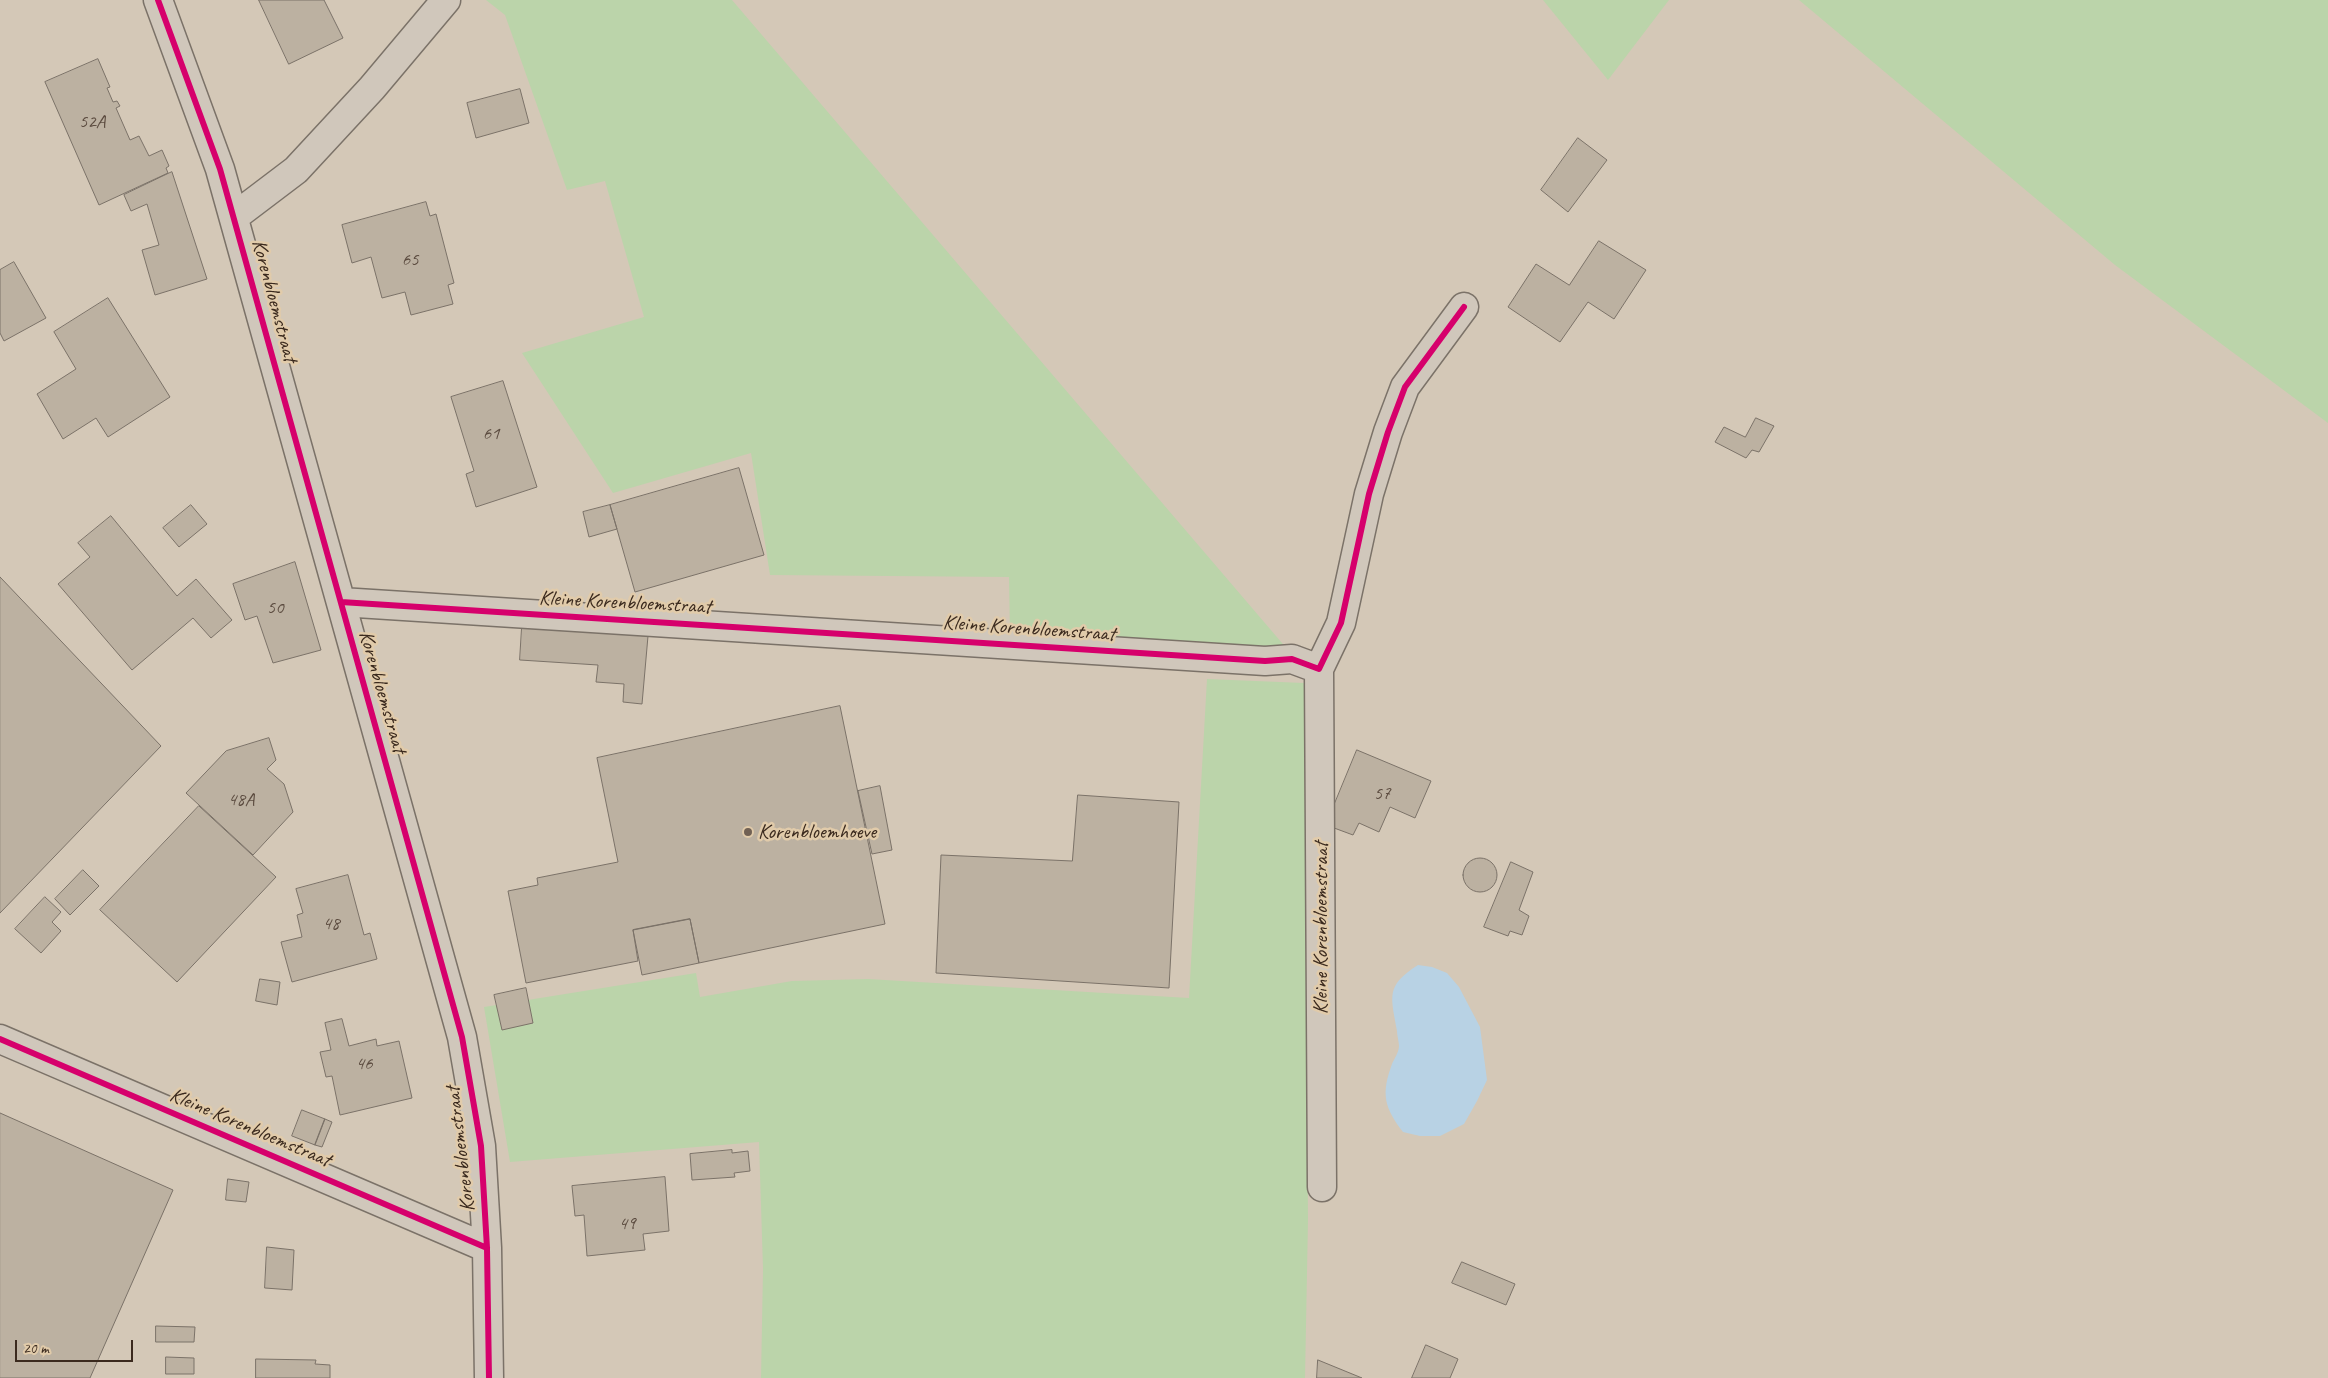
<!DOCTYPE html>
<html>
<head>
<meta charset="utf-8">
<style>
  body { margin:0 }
  #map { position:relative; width:2328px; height:1378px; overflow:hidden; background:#d4c8b7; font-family:Caveat,sans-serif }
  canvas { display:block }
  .scale { position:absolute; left:15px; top:1340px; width:118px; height:22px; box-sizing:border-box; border:2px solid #3b2a1e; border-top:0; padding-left:6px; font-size:15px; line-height:18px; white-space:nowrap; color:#3b2a1e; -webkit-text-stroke:4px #e1cbaa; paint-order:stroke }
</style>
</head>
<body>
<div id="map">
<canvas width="2328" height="1378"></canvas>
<div class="scale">20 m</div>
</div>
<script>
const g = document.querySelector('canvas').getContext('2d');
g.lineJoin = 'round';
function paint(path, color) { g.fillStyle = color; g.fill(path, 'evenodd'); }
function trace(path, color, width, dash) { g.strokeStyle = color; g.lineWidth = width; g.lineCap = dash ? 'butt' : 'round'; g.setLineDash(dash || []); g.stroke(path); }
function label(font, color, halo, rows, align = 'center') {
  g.font = font + ' Caveat,sans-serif'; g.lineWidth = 5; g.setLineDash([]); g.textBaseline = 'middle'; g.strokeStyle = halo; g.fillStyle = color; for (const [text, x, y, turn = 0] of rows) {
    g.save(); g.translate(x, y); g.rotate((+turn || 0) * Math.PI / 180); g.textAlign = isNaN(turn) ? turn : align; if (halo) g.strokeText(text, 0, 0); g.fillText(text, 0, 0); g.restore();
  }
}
paint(new Path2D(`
  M 486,0 L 732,0 L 1288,650 L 1010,637 L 1009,577 L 770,575 L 751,453 L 613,493 L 522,353 L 644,317 L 605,181 L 567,190 L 505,15 Z
  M 1543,0 L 1669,0 L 1608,80 Z
  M 1799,0 L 2328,0 L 2328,423 L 2115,265 Z
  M 1207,679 L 1304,683 L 1308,1220 L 1305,1378 L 761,1378 L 763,1269 L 759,1142 L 510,1162 L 484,1007 L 696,973 L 700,997 L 792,981 L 868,979 L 1189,998 Z`), '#bbd4aa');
paint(new Path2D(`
  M 1418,965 L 1432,967 L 1447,973 L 1459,987 L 1480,1027 L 1487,1080 L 1477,1101 L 1464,1124 L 1440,1136 L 1420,1136 L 1403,1132 C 1384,1107 1381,1094 1392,1064 C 1394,1059 1399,1052 1399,1046 C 1399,1042 1397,1035 1397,1031 C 1391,996 1385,986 1418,965 Z`), '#b8d2e4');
const building = new Path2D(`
  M 259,0 L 324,0 L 343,38 L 289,64 Z
  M 98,59 L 110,87 L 107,88 L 113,102 L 117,101 L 120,106 L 116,108 L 130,140 L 139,136 L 149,156 L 162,150 L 169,166 L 166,168 L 168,173 L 99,205 L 45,82 Z
  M 520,89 L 529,123 L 476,138 L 467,103 Z
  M 1578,138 L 1607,160 L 1568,212 L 1541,190 Z
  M 172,172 L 207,279 L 155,295 L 142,250 L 159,245 L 147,204 L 131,211 L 124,195 Z
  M 426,202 L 430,216 L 436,214 L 454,283 L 448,285 L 453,304 L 411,315 L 405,292 L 382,298 L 371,257 L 352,263 L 342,225 Z
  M 1599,241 L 1646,270 L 1614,319 L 1588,302 L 1560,342 L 1508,307 L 1536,264 L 1569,285 Z
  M 14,262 L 46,318 L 4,341 L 0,333 L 0,270 Z
  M 108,298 L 170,397 L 108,437 L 96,418 L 63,439 L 37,394 L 76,369 L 54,332 Z
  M 503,381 L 537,487 L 476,507 L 466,474 L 474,471 L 451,397 Z
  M 1756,418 L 1774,426 L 1759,452 L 1752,450 L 1746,458 L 1715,442 L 1724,427 L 1745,437 Z
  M 739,468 L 764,555 L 635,592 L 610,505 Z
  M 191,505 L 207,524 L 179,547 L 163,528 Z
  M 610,505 L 617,529 L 589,537 L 583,512 Z
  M 111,516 L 177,596 L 196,579 L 232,620 L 211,638 L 193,618 L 132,670 L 58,584 L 90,557 L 78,543 Z
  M 295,562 L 321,650 L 273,663 L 257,616 L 245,620 L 233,584 Z
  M 0,577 L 161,746 L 0,913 Z
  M 522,627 L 648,636 L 642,704 L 623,702 L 624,684 L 596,682 L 598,665 L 520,660 Z
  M 840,706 L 885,924 L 699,963 L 690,919 L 633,930 L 638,961 L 526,983 L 508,891 L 538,885 L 537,878 L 618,862 L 597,758 Z
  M 269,738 L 276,760 L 267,769 L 284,784 L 293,812 L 253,855 L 186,793 L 226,751 Z
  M 1357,750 L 1431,781 L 1415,818 L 1390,807 L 1379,832 L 1359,823 L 1353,835 L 1326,825 Z
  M 880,786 L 892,850 L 872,854 L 858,791 Z
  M 1078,795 L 1179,802 L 1169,988 L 936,973 L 941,855 L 1072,861 Z
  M 199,806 L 276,877 L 177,982 L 100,910 Z
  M1463 875a17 17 0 1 1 34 0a17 17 0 1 1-34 0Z
  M 1511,862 L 1533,872 L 1519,910 L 1529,916 L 1522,935 L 1510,931 L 1508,936 L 1484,927 Z
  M 83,870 L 99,886 L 70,915 L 55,899 Z
  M 348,875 L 364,935 L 370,933 L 377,959 L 292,982 L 281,942 L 302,937 L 297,915 L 303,913 L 296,889 Z
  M 45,897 L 61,912 L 52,922 L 61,931 L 41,953 L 15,929 Z
  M 690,919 L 699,963 L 642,975 L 633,930 Z
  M 260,979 L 280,982 L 277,1005 L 256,1001 Z
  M 526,988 L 533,1023 L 502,1030 L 494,995 Z
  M 342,1019 L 349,1046 L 376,1039 L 377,1046 L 399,1041 L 412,1098 L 340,1115 L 332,1076 L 326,1077 L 320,1052 L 331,1050 L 325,1023 Z
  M 302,1110 L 325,1119 L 315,1145 L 292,1136 Z
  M 0,1113 L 173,1190 L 90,1378 L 0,1378 Z
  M 325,1119 L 332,1122 L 322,1147 L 315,1145 Z
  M 732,1150 L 732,1153 L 748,1151 L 750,1171 L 734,1173 L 735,1177 L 692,1180 L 690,1154 Z
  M 665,1177 L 669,1231 L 643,1234 L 645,1250 L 587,1256 L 584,1215 L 575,1216 L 572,1186 Z
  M 228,1179 L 249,1182 L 246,1202 L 226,1200 Z
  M 267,1247 L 294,1250 L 292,1290 L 265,1288 Z
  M 1462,1262 L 1515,1284 L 1506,1305 L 1452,1283 Z
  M 156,1326 L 195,1327 L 194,1342 L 156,1342 Z
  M 1426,1345 L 1458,1359 L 1450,1378 L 1412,1378 Z
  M 166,1357 L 194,1358 L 194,1374 L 166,1374 Z
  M 256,1359 L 316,1360 L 315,1364 L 330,1365 L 330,1378 L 256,1378 Z
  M 1318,1360 L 1362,1378 L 1317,1378 Z`);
paint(building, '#bcb1a1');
trace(building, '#7b7268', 1);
const minor = new Path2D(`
  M 158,0 L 220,169 L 462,1037 L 481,1146 L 487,1248 L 489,1378
  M 234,217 L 296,170 L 372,88 L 446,0
  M 341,602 L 1265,661 L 1292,659 L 1319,669 L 1341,623 L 1369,494 L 1388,432 L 1405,387 L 1464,307
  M 1319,669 L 1322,1187
  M 0,1039 L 487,1248`);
trace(minor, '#7b7268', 31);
trace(minor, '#d0c7bb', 28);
trace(new Path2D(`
  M 158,0 L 220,169 L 462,1037 L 481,1146 L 487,1248 L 489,1378
  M 341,602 L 1265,661 L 1292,659 L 1319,669 L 1341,623 L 1369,494 L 1388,432 L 1405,387 L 1464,307
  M 0,1039 L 487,1248`), '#d6006c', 6);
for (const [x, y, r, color] of [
  [748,832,5,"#716154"]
]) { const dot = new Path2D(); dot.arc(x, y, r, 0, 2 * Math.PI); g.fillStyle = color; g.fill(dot); trace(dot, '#e1cbaa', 2); }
label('19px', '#5c4c40', null, [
  ["52A",92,122],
  ["65",410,260],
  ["61",491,434],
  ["50",275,608],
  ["57",1382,794],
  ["48A",241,800],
  ["48",331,924],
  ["46",364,1064],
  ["49",627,1224]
]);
label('21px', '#3b2a1e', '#e1cbaa', [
  ["Korenbloemstraat",274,301,75],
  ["Kleine Korenbloemstraat",625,603,3],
  ["Kleine Korenbloemstraat",1029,629,4],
  ["Korenbloemstraat",382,692,74],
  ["Kleine Korenbloemstraat",1321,928,-90],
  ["Kleine Korenbloemstraat",250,1128,23],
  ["Korenbloemstraat",461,1149,-97]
]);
label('21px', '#3b2a1e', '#e1cbaa', [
  ["Korenbloemhoeve",758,832]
], 'left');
</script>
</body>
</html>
